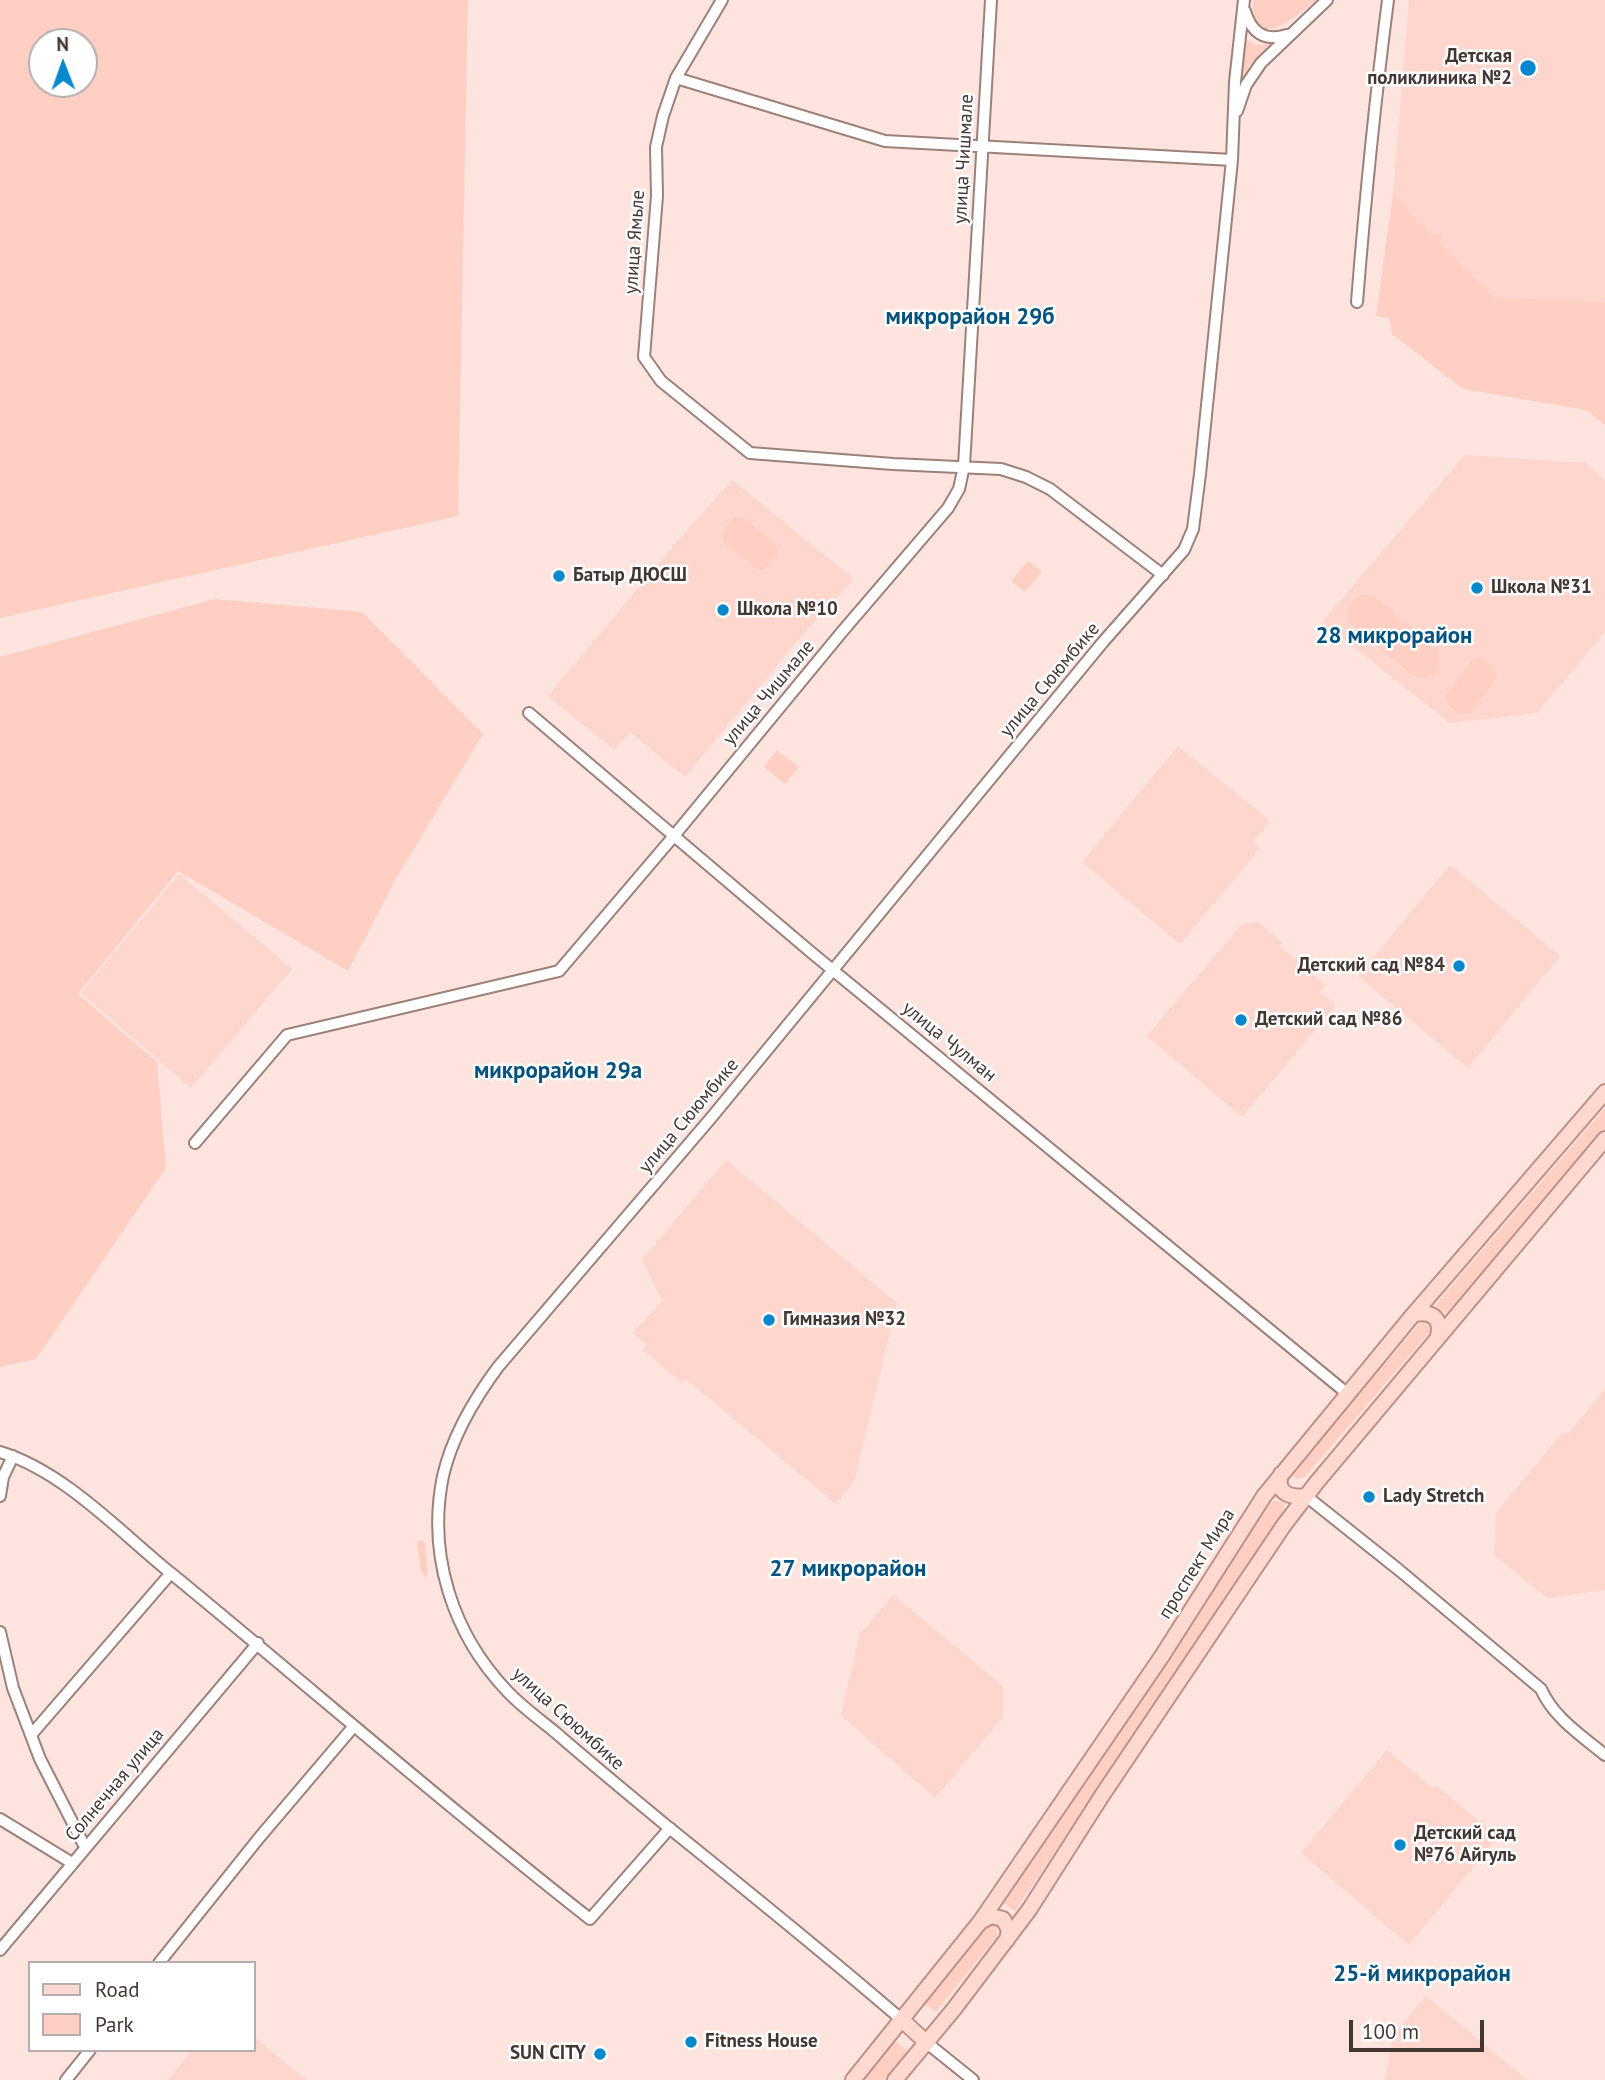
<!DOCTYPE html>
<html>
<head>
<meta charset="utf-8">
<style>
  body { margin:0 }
  #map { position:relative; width:1605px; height:2080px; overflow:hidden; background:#fde4de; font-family:"PT Sans",sans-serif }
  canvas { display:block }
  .legend { position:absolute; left:28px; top:1961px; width:228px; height:91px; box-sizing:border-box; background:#fff; border:2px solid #b4afae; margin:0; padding:9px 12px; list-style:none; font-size:21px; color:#433734 }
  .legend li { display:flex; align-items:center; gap:14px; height:35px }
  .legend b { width:35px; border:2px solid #b4afae }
  .north { position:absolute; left:28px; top:28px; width:70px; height:70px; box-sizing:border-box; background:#fff; border:2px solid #b4afae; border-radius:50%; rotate:359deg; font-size:19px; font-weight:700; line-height:28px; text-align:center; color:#433734 }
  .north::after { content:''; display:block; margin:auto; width:24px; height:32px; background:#0687ce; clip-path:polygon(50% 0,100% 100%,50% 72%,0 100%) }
  .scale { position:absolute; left:1349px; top:2020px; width:135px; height:32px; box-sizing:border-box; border:4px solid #433734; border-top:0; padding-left:9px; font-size:21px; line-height:24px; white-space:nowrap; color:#433734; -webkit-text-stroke:5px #fff; paint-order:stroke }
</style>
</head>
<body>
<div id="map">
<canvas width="1605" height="2080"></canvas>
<ul class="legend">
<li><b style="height:9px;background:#fed9d1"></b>Road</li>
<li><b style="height:19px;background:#ffcfc4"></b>Park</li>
</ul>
<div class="north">N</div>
<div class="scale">100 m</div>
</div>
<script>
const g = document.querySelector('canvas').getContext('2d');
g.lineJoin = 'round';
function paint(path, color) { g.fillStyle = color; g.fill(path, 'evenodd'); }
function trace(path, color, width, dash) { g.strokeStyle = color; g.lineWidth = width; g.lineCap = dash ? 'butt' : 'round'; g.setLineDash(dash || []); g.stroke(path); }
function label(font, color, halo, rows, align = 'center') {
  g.font = font + ' "PT Sans",sans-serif'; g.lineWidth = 5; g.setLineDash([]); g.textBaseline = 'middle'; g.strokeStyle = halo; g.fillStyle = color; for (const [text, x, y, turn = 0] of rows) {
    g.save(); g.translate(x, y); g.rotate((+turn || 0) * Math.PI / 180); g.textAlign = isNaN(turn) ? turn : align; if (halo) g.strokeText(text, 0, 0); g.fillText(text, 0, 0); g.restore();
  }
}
paint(new Path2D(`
  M 1409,0 L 1605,0 L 1605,302 L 1493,297 L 1393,193 Z
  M 1465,455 L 1585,463 L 1605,480 L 1605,632 L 1537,713 L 1450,723 L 1322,622 Z
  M 732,480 L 854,579 L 797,641 L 685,777 L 630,732 L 614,750 L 548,696 L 674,545 Z
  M 1178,746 L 1270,821 L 1253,842 L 1260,848 L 1180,944 L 1082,862 Z
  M 1450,865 L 1560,956 L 1468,1068 L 1358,976 Z
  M 179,874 L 292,969 L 191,1088 L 81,993 Z
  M 1257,921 L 1282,942 L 1280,946 L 1325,985 L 1320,992 L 1336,1005 L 1242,1117 L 1147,1036 L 1241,925 Z
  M 726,1160 L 897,1303 L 854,1482 L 836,1504 L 686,1379 L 682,1383 L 643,1350 L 647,1345 L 633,1333 L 662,1301 L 642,1260 Z
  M 1605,1389 L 1605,1590 L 1547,1598 L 1494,1555 L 1496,1513 L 1562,1433 L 1569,1433 Z
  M 893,1595 L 1003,1686 L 1003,1717 L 935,1798 L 841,1715 L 860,1634 Z
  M 1387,1750 L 1433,1788 L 1436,1785 L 1498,1837 L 1409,1945 L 1301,1853 Z
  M 1426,1996 L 1522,2076 L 1528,2080 L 1385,2080 L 1393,2036 Z
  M 254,2037 L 307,2080 L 168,2080 L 192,2050 L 254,2050 Z`), '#fed6cd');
paint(new Path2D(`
  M 0,0 L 468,0 L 458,516 L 0,618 ZM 42,42 L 84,42 L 84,84 L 42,84 Z
  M 1253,0 L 1316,0 C 1295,18 1253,55 1253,0 Z
  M 1244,38 L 1256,45 L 1273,44 L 1250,65 L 1239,89 Z
  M 1393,193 L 1432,234 L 1441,235 L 1440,242 L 1493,297 L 1605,302 L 1605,425 L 1586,410 L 1463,389 L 1392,334 L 1389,318 L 1376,316 Z
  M 735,517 L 743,518 L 778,547 L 778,553 C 773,562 767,572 756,568 L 723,542 L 723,531 Z
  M 1028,561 L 1042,572 L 1025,592 L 1011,581 Z
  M 1361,595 L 1368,595 L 1377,599 L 1434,647 L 1439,653 L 1440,663 C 1437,676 1427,681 1414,676 L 1351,624 C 1345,612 1348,601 1361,595 Z
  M 215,599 L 362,612 L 483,734 L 397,877 L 348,971 L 178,871 L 78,994 L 157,1062 L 166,1168 L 36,1359 L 0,1367 L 0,657 Z
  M 1480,658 L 1494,668 L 1497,677 L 1470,713 L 1459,714 L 1447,704 L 1445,697 L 1472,661 Z
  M 777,750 L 799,767 L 785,784 L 764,767 Z
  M 1605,1108 L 1605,1129 L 1448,1312 L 1439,1313 L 1435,1308 L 1437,1303 Z
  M 1424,1321 L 1430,1325 L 1429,1333 L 1304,1478 L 1296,1479 L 1293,1476 L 1294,1469 L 1419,1324 Z
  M 1276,1500 L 1284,1503 L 1284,1512 L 1015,1911 L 1002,1902 L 1085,1769 L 1271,1503 Z
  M 419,1540 L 423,1541 L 425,1544 L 428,1574 L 425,1577 L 421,1571 L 417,1544 Z
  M 990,1924 L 997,1928 L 997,1936 L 936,2012 L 925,2004 L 987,1926 Z
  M 896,2041 L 908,2051 L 884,2080 L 863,2080 Z`), '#ffcfc4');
const minor = new Path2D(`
  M 722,0 L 676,78 L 663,116 L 656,147 L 657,196 L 644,357 L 661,381 L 750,453 L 893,464 L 1001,469 L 1026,477 L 1050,489 L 1163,575
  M 1245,11 C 1251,32 1264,42 1287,35
  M 676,78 L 885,141 L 1232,160
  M 1237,111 L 1246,85 L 1261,63 L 1327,0
  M 1357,302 C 1365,201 1375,100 1388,0
  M 529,713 L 812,953 L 1349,1395
  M 195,1143 L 287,1035 L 559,971 L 673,837 L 841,633 L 948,508 L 959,489 L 964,466 L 991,0
  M 0,1452 C 64,1471 121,1533 172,1574 C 312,1689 448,1808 590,1919 L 670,1828
  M 0,1496 L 3,1477 L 13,1456
  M 1306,1496 L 1399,1570 L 1541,1689 C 1553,1717 1582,1736 1605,1755
  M 0,1632 L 13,1688 L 40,1759 L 85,1847
  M 31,1735 L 171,1573
  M 0,1819 L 72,1863
  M 0,1950 L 258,1643
  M 159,1963 L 259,1838 L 354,1726
  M 902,2020 C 827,1955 750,1893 673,1831 C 633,1798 594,1766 555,1732 C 539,1719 521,1706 507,1691 C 452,1633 427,1554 443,1476 C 452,1437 475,1398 498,1367 L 711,1118 L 1103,642 L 1184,550 L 1193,529 L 1200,474 L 1232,160 L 1235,82 L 1244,0
  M 927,2043 L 973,2080
  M 66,2080 L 90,2050`);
const major = new Path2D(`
  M 1415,1314 C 1432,1311 1442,1318 1438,1336
  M 1281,1474 C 1275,1493 1290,1498 1306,1496
  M 980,1922 L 991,1916 L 1003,1919 L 1009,1930 L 1007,1940
  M 902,2020 L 927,2043
  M 853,2080 L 980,1922 L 1162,1656 L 1264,1496 L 1412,1316 L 1605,1092
  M 895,2080 L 954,2009 L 1029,1910 L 1103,1794 L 1284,1525 L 1317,1482 L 1605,1139`);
trace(minor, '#9c807a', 14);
trace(major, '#bc9086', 18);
trace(minor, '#fff', 10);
trace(major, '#fed9d1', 14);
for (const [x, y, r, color] of [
  [1528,68,9,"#0687ce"],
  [559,576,7,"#0687ce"],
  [1477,588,7,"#0687ce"],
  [723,610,7,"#0687ce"],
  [1459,966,7,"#0687ce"],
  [1241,1020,7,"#0687ce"],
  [769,1320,7,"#0687ce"],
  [1369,1497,7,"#0687ce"],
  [1400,1845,7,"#0687ce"],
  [691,2042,7,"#0687ce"],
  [600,2054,7,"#0687ce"]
]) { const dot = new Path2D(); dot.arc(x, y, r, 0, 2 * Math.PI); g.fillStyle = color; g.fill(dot); trace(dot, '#fff', 2.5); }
label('bold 19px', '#433734', '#fff', [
  ["Детская",1512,57,"right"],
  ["поликлиника №2",1512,79,"right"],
  ["Батыр ДЮСШ",573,576],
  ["Школа №31",1491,588],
  ["Школа №10",737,610],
  ["Детский сад №84",1445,966,"right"],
  ["Детский сад №86",1255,1020],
  ["Гимназия №32",783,1320],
  ["Lady Stretch",1383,1497],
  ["Детский сад",1414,1834],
  ["№76 Айгуль",1414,1856],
  ["Fitness House",705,2042],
  ["SUN CITY",586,2054,"right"]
], 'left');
label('19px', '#433734', '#fff', [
  ["улица Чишмале",964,159,-87],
  ["улица Ямьле",635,242,-86],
  ["улица Сююмбике",1050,680,-50],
  ["улица Чишмале",769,693,-50],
  ["улица Чулман",949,1042,39],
  ["улица Сююмбике",689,1116,-50],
  ["проспект Мира",1197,1564,-58],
  ["улица Сююмбике",568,1719,42],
  ["Солнечная улица",115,1785,-50]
]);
label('bold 23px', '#04527f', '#fff', [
  ["микрорайон 29б",970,317],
  ["28 микрорайон",1394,636],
  ["микрорайон 29а",558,1071],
  ["27 микрорайон",848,1569],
  ["25-й микрорайон",1422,1974]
]);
</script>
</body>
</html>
